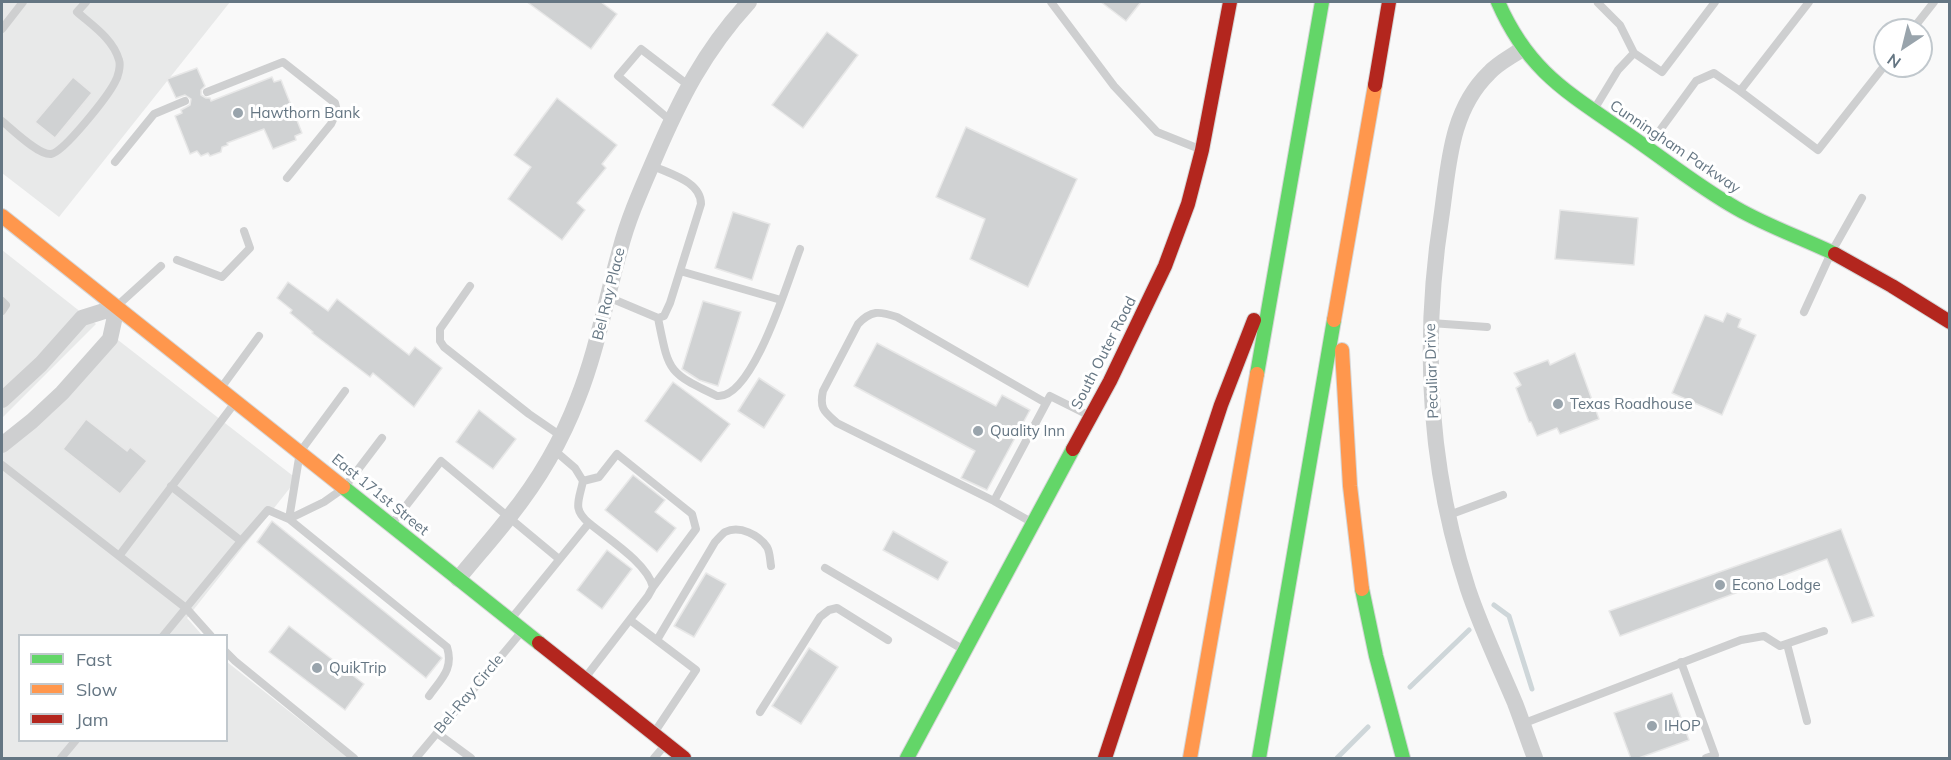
<!DOCTYPE html>
<html>
<head>
<meta charset="utf-8">
<style>
  body { margin:0 }
  #map { position:relative; width:1951px; height:760px; overflow:hidden; background:#f9f9f9; font-family:Mulish,sans-serif }
  canvas { display:block }
  .frame { position:absolute; inset:0; border:3px solid #657683; pointer-events:none }
  .legend { position:absolute; left:18px; top:634px; width:210px; height:108px; box-sizing:border-box; background:#fff; border:2px solid #c1c8cd; margin:0; padding:8px 10px; list-style:none; font-size:18px; color:#657683 }
  .legend li { display:flex; align-items:center; gap:12px; height:30px }
  .legend b { width:30px; border:2px solid #c1c8cd }
  .north { position:absolute; left:1873px; top:18px; width:60px; height:60px; box-sizing:border-box; background:#fff; border:2px solid #c1c8cd; border-radius:50%; rotate:215deg; font-size:16px; font-weight:700; line-height:24px; text-align:center; color:#657683 }
  .north::after { content:''; display:block; margin:auto; width:21px; height:27px; background:#99a4ac; clip-path:polygon(50% 0,100% 100%,50% 72%,0 100%) }
</style>
</head>
<body>
<div id="map">
<canvas width="1951" height="760"></canvas>
<div class="frame"></div>
<ul class="legend">
<li><b style="height:8px;background:#63d668"></b>Fast</li>
<li><b style="height:8px;background:#ff974d"></b>Slow</li>
<li><b style="height:8px;background:#b3261e"></b>Jam</li>
</ul>
<div class="north">N</div>
</div>
<script>
const g = document.querySelector('canvas').getContext('2d');
g.lineJoin = 'round';
function paint(path, color) { g.fillStyle = color; g.fill(path, 'evenodd'); }
function trace(path, color, width, dash) { g.strokeStyle = color; g.lineWidth = width; g.lineCap = dash ? 'butt' : 'round'; g.setLineDash(dash || []); g.stroke(path); }
function label(font, color, halo, rows, align = 'center') {
  g.font = font + ' Mulish,sans-serif'; g.lineWidth = 6; g.setLineDash([]); g.textBaseline = 'middle'; g.strokeStyle = halo; g.fillStyle = color; for (const [text, x, y, turn = 0] of rows) {
    g.save(); g.translate(x, y); g.rotate((+turn || 0) * Math.PI / 180); g.textAlign = isNaN(turn) ? turn : align; if (halo) g.strokeText(text, 0, 0); g.fillText(text, 0, 0); g.restore();
  }
}
paint(new Path2D(`
  M 2,2 L 230,2 L 59,217 L 2,173 Z
  M 2,250 L 96,324 L 2,418 Z
  M 118,340 L 297,479 L 187,618 L 202,635 L 20,636 L 20,740 L 226,740 L 227,662 L 348,758 L 2,758 L 2,451 L 52,413 Z`), '#e8e9e9');
trace(new Path2D(`
  M 1494,605 L 1509,616 L 1532,689
  M 1410,687 L 1469,630
  M 1337,758 L 1368,727`), '#ced6d9', 5);
const building = new Path2D(`
  M 527,2 L 601,2 L 617,14 L 591,49 Z
  M 1101,2 L 1141,2 L 1126,21 Z
  M 827,32 L 858,55 L 803,128 L 772,105 Z
  M 197,68 L 205,86 L 201,90 L 201,95 L 206,98 L 210,98 L 211,101 L 272,77 L 274,82 L 281,80 L 302,133 L 295,136 L 296,140 L 273,149 L 264,129 L 227,143 L 228,145 L 222,147 L 221,152 L 210,156 L 208,153 L 201,156 L 197,151 L 190,154 L 175,116 L 182,113 L 181,110 L 190,105 L 191,99 L 185,95 L 176,98 L 167,79 Z
  M 73,77 L 92,93 L 55,138 L 35,122 Z
  M 557,98 L 617,145 L 602,164 L 606,168 L 577,203 L 585,210 L 562,240 L 508,199 L 531,167 L 514,155 Z
  M 966,127 L 1077,179 L 1028,287 L 970,259 L 985,219 L 936,197 Z
  M 1560,210 L 1638,218 L 1634,265 L 1555,259 Z
  M 733,212 L 770,224 L 752,280 L 715,268 Z
  M 288,282 L 328,311 L 337,299 L 409,355 L 415,347 L 442,368 L 414,407 L 373,373 L 370,377 L 312,333 L 313,332 L 290,313 L 292,310 L 277,298 Z
  M 703,301 L 741,312 L 718,386 L 699,380 L 682,369 Z
  M 1727,313 L 1741,319 L 1738,327 L 1756,335 L 1722,415 L 1672,393 L 1705,315 L 1723,322 Z
  M 877,343 L 996,406 L 1002,395 L 1030,410 L 987,490 L 961,478 L 975,451 L 854,386 Z
  M 1575,353 L 1599,419 L 1560,434 L 1557,428 L 1537,436 L 1531,422 L 1529,422 L 1516,388 L 1521,385 L 1514,373 L 1548,360 L 1550,365 Z
  M 759,378 L 785,395 L 764,428 L 738,411 Z
  M 673,382 L 730,424 L 701,462 L 645,421 Z
  M 479,410 L 516,439 L 493,469 L 456,442 Z
  M 86,419 L 127,451 L 130,447 L 147,461 L 120,494 L 63,449 Z
  M 633,475 L 665,500 L 655,512 L 676,528 L 657,552 L 605,510 Z
  M 272,521 L 442,658 L 426,678 L 257,542 Z
  M 1841,529 L 1874,616 L 1852,623 L 1827,559 L 1620,636 L 1609,611 Z
  M 893,531 L 948,562 L 938,580 L 883,550 Z
  M 607,550 L 632,569 L 602,609 L 577,590 Z
  M 706,573 L 726,584 L 694,637 L 674,626 Z
  M 289,626 L 364,684 L 345,710 L 269,652 Z
  M 809,648 L 838,667 L 801,724 L 772,706 Z
  M 1672,693 L 1689,740 L 1636,759 L 1631,759 L 1614,713 Z`);
paint(building, '#d0d2d3');
trace(building, '#e8e8e8', 1.5);
const fast = new Path2D(`
  M 1498,2 C 1528,71 1567,92 1626,133 C 1663,158 1697,186 1736,208 C 1767,226 1802,238 1835,254
  M 1257,374 L 1322,2
  M 343,487 L 539,643
  M 1362,589 L 1376,656 L 1403,758
  M 907,758 L 1073,449
  M 1259,758 L 1334,320`);
const slow = new Path2D(`
  M 2,216 L 343,487
  M 1334,320 L 1375,85
  M 1342,350 L 1350,486 L 1362,589
  M 1190,758 L 1257,374`);
const jam = new Path2D(`
  M 1375,85 L 1389,2
  M 1835,254 L 1892,286 L 1950,322
  M 1073,449 L 1110,381 L 1165,266 L 1188,204 L 1202,150 L 1230,2
  M 539,643 L 684,758
  M 1105,758 L 1221,405 L 1254,320`);
trace(fast, '#d5d6d7', 16);
trace(slow, '#d5d6d7', 16);
trace(jam, '#d5d6d7', 16);
trace(new Path2D(`
  M 1051,2 L 1114,86 L 1157,132 L 1202,150
  M 1599,2 L 1598,3 L 1620,25 L 1634,53 L 1662,72 L 1715,2
  M 2,29 L 23,2
  M 1912,30 L 1934,2
  M 1740,91 L 1809,2
  M 207,92 L 283,62 L 335,103 L 337,111 L 331,124 L 287,178
  M 1595,108 L 1618,70 L 1634,53
  M 2,121 C 12,129 38,155 51,154 C 64,152 108,96 115,82 C 118,77 121,66 119,60 C 113,39 93,26 77,12 L 86,2
  M 671,121 L 618,76 L 641,49 L 688,85
  M 1647,148 L 1696,81 L 1714,73 L 1740,91 L 1818,150 L 1885,65
  M 115,162 L 154,114 L 185,101
  M 177,260 L 222,277 L 250,248 L 244,231
  M 680,271 L 781,300
  M 470,286 L 440,329 L 440,341 L 444,347 L 529,414 L 561,436
  M 608,297 L 658,318 L 664,316 L 670,303 L 701,204 C 701,181 669,174 651,165
  M 2,301 L 6,305 L 2,311
  M 117,306 L 161,266
  M 1804,312 L 1831,253 L 1862,198
  M 658,318 C 669,372 667,372 717,396 C 753,400 789,277 800,249
  M 1431,323 L 1487,327
  M 221,388 L 259,336
  M 345,391 L 300,452 L 289,519 L 324,502 L 344,488 L 382,438
  M 554,450 L 575,468 L 583,481 C 579,501 572,509 589,523
  M 2,465 L 186,608 L 211,636
  M 583,481 L 599,477 L 617,454 L 692,514 L 696,529 L 653,587
  M 994,501 L 837,423 C 825,412 819,409 823,391 L 858,324 C 871,310 879,311 897,317 L 1046,403
  M 1449,515 L 1503,495
  M 1033,523 L 994,501 L 1050,396 L 1090,416
  M 391,525 L 441,461 L 559,559
  M 241,541 L 268,510 L 289,519 L 447,647 C 454,669 441,679 429,696
  M 119,556 L 234,404
  M 825,568 L 964,650
  M 511,619 L 589,523 C 608,539 647,563 653,587 L 648,596 L 585,678
  M 630,620 L 696,670 L 654,733
  M 163,636 L 241,541 L 171,486
  M 657,640 L 715,542 C 718,539 722,534 725,532 C 740,525 759,535 767,547 C 770,552 770,560 771,566
  M 1787,644 L 1807,721
  M 226,652 L 235,661 L 354,758
  M 1681,662 L 1715,755 L 1706,758
  M 760,712 L 820,617 L 829,610 L 837,608 L 888,640
  M 1522,724 L 1741,640 L 1764,636 L 1780,646 L 1824,631
  M 437,733 L 471,758
  M 61,758 L 76,740
  M 416,758 L 523,630
  M 654,758 L 666,744`), '#cecfd0', 8);
trace(new Path2D(`
  M 1522,49 C 1511,57 1498,63 1489,73 C 1451,110 1449,162 1442,212 C 1422,338 1428,467 1468,589 C 1481,628 1499,665 1515,703 C 1522,721 1528,740 1535,758
  M 2,400 L 41,364 L 82,318 L 117,307
  M 2,445 L 32,421 L 62,393 L 110,339 L 117,307
  M 458,579 C 475,558 493,538 510,516 C 538,481 562,440 578,398 C 597,350 606,299 620,250 C 628,219 641,190 654,160 C 680,99 704,51 749,2`), '#cecfd0', 16);
trace(fast, '#63d668', 14);
trace(slow, '#ff974d', 14);
trace(jam, '#b3261e', 14);
for (const [x, y, r, color] of [
  [238,113,6,"#99a4ac"],
  [1558,404,6,"#99a4ac"],
  [978,431,6,"#99a4ac"],
  [1720,585,6,"#99a4ac"],
  [317,668,6,"#99a4ac"],
  [1652,726,6,"#99a4ac"]
]) { const dot = new Path2D(); dot.arc(x, y, r, 0, 2 * Math.PI); g.fillStyle = color; g.fill(dot); trace(dot, '#fff', 2); }
label('15px', '#657683', '#fff', [
  ["Hawthorn Bank",250,113],
  ["Texas Roadhouse",1570,404],
  ["Quality Inn",990,431],
  ["Econo Lodge",1732,585],
  ["QuikTrip",329,668],
  ["IHOP",1664,726]
], 'left');
label('15px', '#657683', '#fff', [
  ["Cunningham Parkway",1675,147,34],
  ["Bel Ray Place",609,294,-76],
  ["South Outer Road",1104,353,-63],
  ["Peculiar Drive",1432,371,-92],
  ["East 171st Street",380,495,39],
  ["Bel-Ray Circle",469,694,-50]
]);
</script>
</body>
</html>
